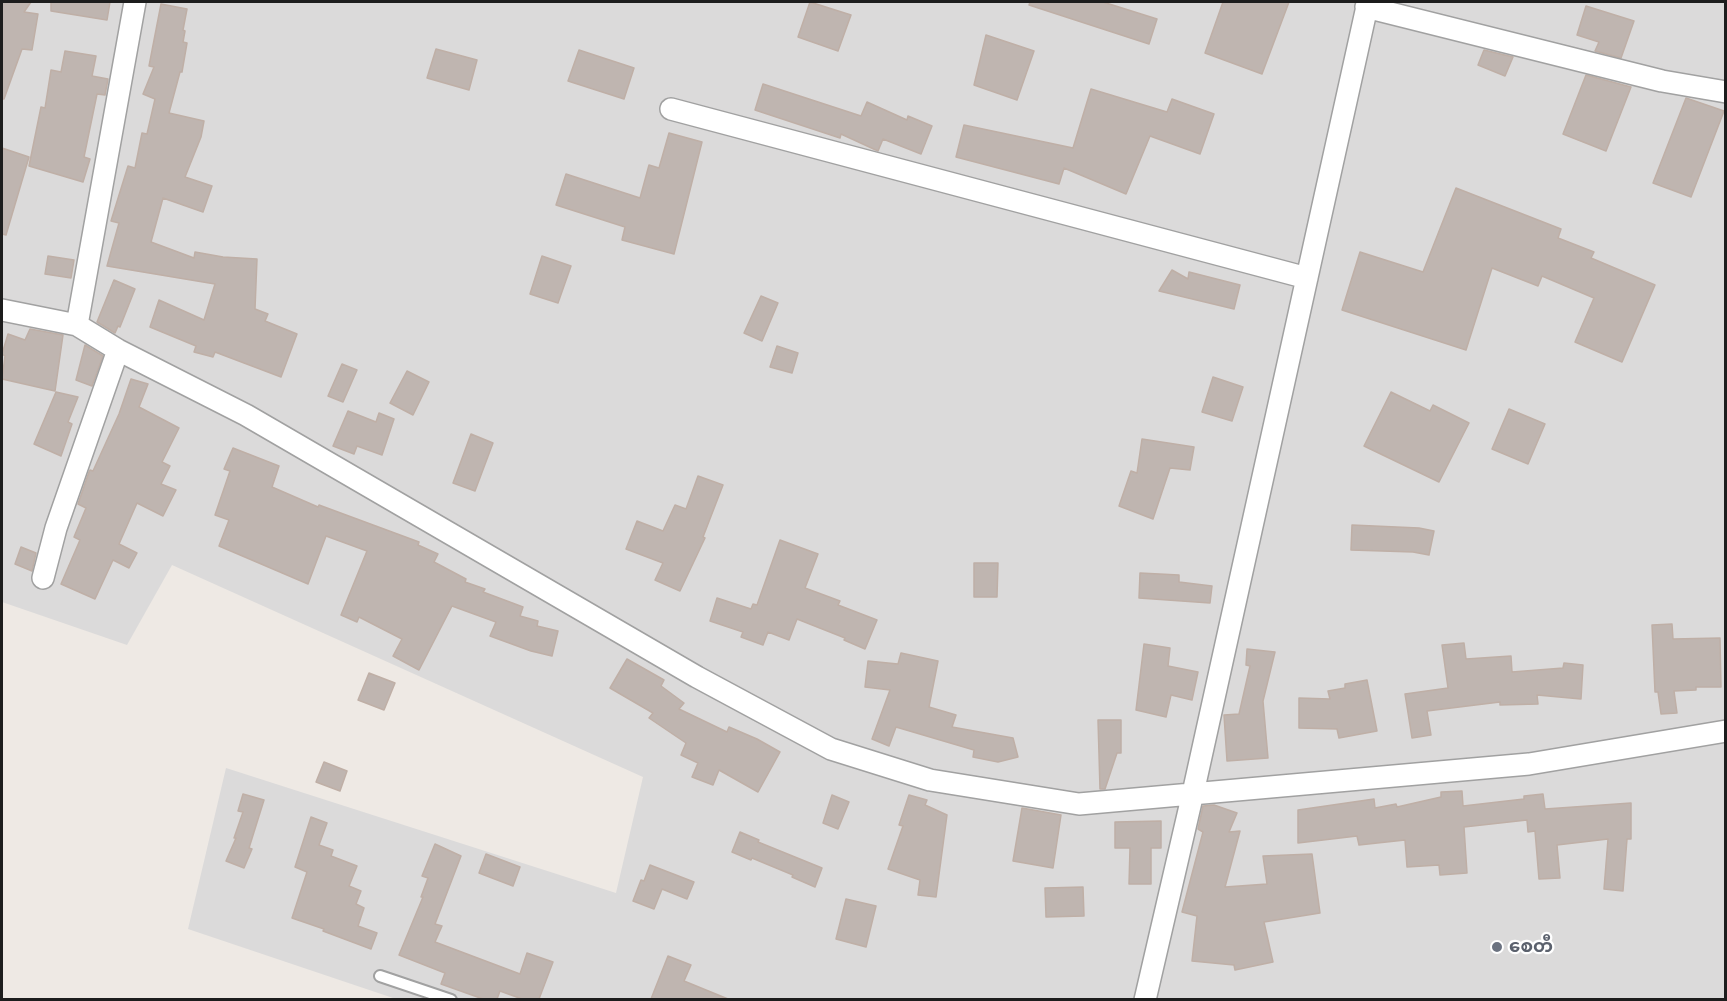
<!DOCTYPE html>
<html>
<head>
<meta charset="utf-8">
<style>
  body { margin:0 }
  #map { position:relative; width:1727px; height:1001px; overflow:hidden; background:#eee9e4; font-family:Roboto,sans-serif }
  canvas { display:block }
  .frame { position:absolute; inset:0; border:3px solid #1d1d1d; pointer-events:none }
</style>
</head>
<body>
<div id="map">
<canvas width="1727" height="1001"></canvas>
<div class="frame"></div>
</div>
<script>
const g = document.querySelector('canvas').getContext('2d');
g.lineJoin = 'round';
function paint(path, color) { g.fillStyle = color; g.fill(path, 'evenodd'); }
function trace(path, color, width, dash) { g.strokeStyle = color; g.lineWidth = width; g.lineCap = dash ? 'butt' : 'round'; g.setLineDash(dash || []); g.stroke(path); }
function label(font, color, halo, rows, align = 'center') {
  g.font = font + ' Roboto,"Noto Sans Myanmar",sans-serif'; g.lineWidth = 4.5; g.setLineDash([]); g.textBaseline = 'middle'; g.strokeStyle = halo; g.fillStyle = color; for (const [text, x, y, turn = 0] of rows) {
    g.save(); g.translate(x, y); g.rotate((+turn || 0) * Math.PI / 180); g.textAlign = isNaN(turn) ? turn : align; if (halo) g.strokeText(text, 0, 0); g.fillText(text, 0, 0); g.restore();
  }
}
paint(new Path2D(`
  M 2,2 L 1725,2 L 1725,999 L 396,999 L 188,929 L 226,768 L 616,893 L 643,777 L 172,565 L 127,645 L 2,602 Z`), '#dbdada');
const building = new Path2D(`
  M 2,2 L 31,2 L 24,12 L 38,14 L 32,50 L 22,49 L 4,99 L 2,99 Z
  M 51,2 L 110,2 L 107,20 L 51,11 Z
  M 810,2 L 851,15 L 838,51 L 798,37 Z
  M 1030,2 L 1103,2 L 1157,19 L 1149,44 L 1029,5 Z
  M 1223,2 L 1289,2 L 1262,74 L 1205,53 Z
  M 161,4 L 187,9 L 183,30 L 185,31 L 183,42 L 187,43 L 182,72 L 180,72 L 169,113 L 204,121 L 201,137 L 185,177 L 212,186 L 203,212 L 163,198 L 151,242 L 194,258 L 195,252 L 223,257 L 257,259 L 255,309 L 268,314 L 265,321 L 297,334 L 281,377 L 215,352 L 213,357 L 194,352 L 196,346 L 150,327 L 159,300 L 204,320 L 215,284 L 107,266 L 119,223 L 111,221 L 128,166 L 135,168 L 142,133 L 147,134 L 155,99 L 143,94 L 154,67 L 149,66 Z
  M 1586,6 L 1634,21 L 1621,58 L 1595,51 L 1599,42 L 1577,35 Z
  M 986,35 L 1034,51 L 1017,100 L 974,85 Z
  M 436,49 L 477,60 L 469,90 L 427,78 Z
  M 579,50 L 634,68 L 624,99 L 568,81 Z
  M 1484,50 L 1513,57 L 1505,76 L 1478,65 Z
  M 65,51 L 96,56 L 92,76 L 108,79 L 105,95 L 97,94 L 84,157 L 90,159 L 83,182 L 29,166 L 41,107 L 45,108 L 51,70 L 61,72 Z
  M 1586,75 L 1631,87 L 1606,151 L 1563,134 Z
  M 763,84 L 861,116 L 867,102 L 907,120 L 908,116 L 932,126 L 921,154 L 883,139 L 878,151 L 841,134 L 840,138 L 755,110 Z
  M 1091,89 L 1167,112 L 1172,99 L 1214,114 L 1200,154 L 1150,136 L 1126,194 L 1064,168 L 1059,184 L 956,157 L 964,125 L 1073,148 Z
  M 1686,98 L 1724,111 L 1691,197 L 1653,183 Z
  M 669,133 L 702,142 L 674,254 L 622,240 L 625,227 L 556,205 L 566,174 L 640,198 L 649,165 L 659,168 Z
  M 2,148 L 29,157 L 6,235 L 2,234 Z
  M 1456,188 L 1561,229 L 1558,238 L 1594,252 L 1591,258 L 1655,285 L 1622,362 L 1575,342 L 1594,298 L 1542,276 L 1538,286 L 1492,268 L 1466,350 L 1342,310 L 1360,252 L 1423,272 Z
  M 48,256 L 74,260 L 71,278 L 45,274 Z
  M 542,256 L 571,266 L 558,303 L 530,294 Z
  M 1172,270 L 1188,279 L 1189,272 L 1240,285 L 1234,309 L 1159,291 Z
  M 114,280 L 135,289 L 120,327 L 118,326 L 115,333 L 97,322 Z
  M 761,296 L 778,303 L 762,341 L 744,333 Z
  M 30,329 L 63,335 L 55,391 L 2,379 L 5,356 L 2,354 L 8,334 L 25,340 Z
  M 85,345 L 103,356 L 92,386 L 76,380 Z
  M 777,346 L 798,353 L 792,373 L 770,367 Z
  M 342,364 L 357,370 L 343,402 L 328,396 Z
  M 407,371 L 429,382 L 413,415 L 390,403 Z
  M 1213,377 L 1243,387 L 1232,421 L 1202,412 Z
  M 131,379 L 148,384 L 139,407 L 179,428 L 162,462 L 170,466 L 161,484 L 176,490 L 163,516 L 137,503 L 119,544 L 137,553 L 129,568 L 113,560 L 95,599 L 61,584 L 80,540 L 74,537 L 86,508 L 78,504 L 89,472 L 90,470 L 93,471 L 119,414 Z
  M 56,392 L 78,397 L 68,422 L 72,424 L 61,456 L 34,444 Z
  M 1391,392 L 1430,411 L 1433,405 L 1469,423 L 1439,482 L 1364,446 Z
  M 1509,409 L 1545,424 L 1528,464 L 1492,449 Z
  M 348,411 L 376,422 L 379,413 L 394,419 L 382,455 L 357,446 L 354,454 L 333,446 Z
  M 471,434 L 493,443 L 475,491 L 453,483 Z
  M 1142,439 L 1194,447 L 1190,470 L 1170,468 L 1153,519 L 1119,506 L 1131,471 L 1137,473 Z
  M 233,448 L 279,466 L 272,487 L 318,507 L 319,505 L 419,542 L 418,545 L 438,554 L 434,562 L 466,579 L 465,582 L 485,589 L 483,592 L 523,607 L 520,616 L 538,621 L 537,626 L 558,631 L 552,656 L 531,651 L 490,636 L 496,622 L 452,606 L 419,670 L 393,656 L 402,639 L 359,617 L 357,622 L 341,615 L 367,551 L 326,536 L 308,584 L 219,546 L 229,520 L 215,515 L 230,471 L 224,469 Z
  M 698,476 L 723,485 L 703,537 L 705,538 L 680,591 L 655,580 L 663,563 L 626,549 L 637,521 L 663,531 L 675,505 L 686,509 Z
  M 1352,525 L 1419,528 L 1434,531 L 1429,555 L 1413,552 L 1351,550 Z
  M 780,540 L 818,554 L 805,588 L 840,601 L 838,605 L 877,620 L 865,649 L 844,640 L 845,638 L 797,619 L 789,640 L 768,632 L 763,645 L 741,637 L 743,632 L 710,621 L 717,598 L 751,609 L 753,604 L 757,605 Z
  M 21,547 L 36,553 L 32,571 L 15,564 Z
  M 974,563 L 998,563 L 997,597 L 974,597 Z
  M 1140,573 L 1179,575 L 1179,582 L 1212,586 L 1210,603 L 1139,598 Z
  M 1672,624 L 1673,639 L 1720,638 L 1721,687 L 1696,687 L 1696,690 L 1674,691 L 1677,713 L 1661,714 L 1658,692 L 1655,692 L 1652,625 Z
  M 1464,643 L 1466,659 L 1511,656 L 1512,672 L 1563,668 L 1564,663 L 1583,665 L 1581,699 L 1537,695 L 1538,704 L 1500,705 L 1500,702 L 1427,711 L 1431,735 L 1412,738 L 1405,694 L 1448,688 L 1442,645 Z
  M 1144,644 L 1170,648 L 1168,666 L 1198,672 L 1192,700 L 1171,695 L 1166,717 L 1136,710 Z
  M 1247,649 L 1275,652 L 1263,701 L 1268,758 L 1227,761 L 1224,715 L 1239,714 L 1250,666 L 1246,665 Z
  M 901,653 L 938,661 L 929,707 L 956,715 L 952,727 L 1013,738 L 1018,757 L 998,762 L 973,757 L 974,750 L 896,727 L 889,746 L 872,739 L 890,690 L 865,687 L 868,661 L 898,664 Z
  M 627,659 L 664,680 L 661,686 L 684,703 L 679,709 L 727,732 L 729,727 L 757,739 L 780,752 L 758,792 L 719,770 L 713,785 L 692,777 L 698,763 L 681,755 L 686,743 L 649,718 L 653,713 L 610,688 Z
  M 369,673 L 395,683 L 384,710 L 358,700 Z
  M 1367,680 L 1377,731 L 1339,738 L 1337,729 L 1299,728 L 1299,698 L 1330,699 L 1328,691 L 1345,688 L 1345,684 Z
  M 1098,720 L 1121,720 L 1121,753 L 1117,753 L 1105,789 L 1100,789 Z
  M 324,762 L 347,771 L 340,791 L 316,782 Z
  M 1462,791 L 1463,806 L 1524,799 L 1524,796 L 1543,794 L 1545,809 L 1631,803 L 1631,839 L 1627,839 L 1623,891 L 1604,889 L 1608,839 L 1557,845 L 1560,878 L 1539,879 L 1535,831 L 1528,832 L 1527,820 L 1464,827 L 1467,873 L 1440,875 L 1439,865 L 1407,867 L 1405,840 L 1359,845 L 1357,836 L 1298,843 L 1298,810 L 1374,799 L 1375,808 L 1396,804 L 1397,807 L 1441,797 L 1441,792 Z
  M 243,794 L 264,800 L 249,848 L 252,849 L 244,868 L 226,861 L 236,838 L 234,838 L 243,812 L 238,811 Z
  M 832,795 L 849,802 L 838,829 L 823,823 Z
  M 909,795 L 927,800 L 925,805 L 947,815 L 936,897 L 918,895 L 920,880 L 888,869 L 903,826 L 899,825 Z
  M 1214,805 L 1237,813 L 1229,832 L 1240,831 L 1225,887 L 1267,884 L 1263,856 L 1312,854 L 1320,913 L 1264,922 L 1273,962 L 1235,970 L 1234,965 L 1192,961 L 1197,916 L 1182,912 L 1203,832 L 1198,829 L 1203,806 Z
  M 1022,808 L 1061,815 L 1053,868 L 1013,861 Z
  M 311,817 L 327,823 L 319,845 L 333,850 L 331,856 L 357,866 L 349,886 L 361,891 L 356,904 L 364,908 L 358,926 L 377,933 L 371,949 L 323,931 L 324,929 L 292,918 L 307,872 L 295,867 Z
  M 1161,821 L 1161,848 L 1151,848 L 1151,884 L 1129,884 L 1130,848 L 1115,848 L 1115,822 Z
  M 740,832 L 759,840 L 758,842 L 822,868 L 815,887 L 792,877 L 793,875 L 752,858 L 751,860 L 732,852 Z
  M 435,844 L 461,856 L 435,924 L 442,926 L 435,942 L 520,974 L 527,953 L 553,962 L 539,999 L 522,999 L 500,991 L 497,999 L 483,999 L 441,984 L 445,973 L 399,955 L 423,897 L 421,897 L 428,878 L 422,876 Z
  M 486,854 L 520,867 L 513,886 L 479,873 Z
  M 650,865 L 694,882 L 687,899 L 662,889 L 654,909 L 633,901 L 641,880 L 644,881 Z
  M 1083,887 L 1084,916 L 1046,917 L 1045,888 Z
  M 846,899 L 876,906 L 866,947 L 836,939 Z
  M 668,956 L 691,965 L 684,981 L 728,999 L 651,999 Z`);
paint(building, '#bfb5b0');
trace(building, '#bfafa6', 1.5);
const service = new Path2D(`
  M 380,976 L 451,1000`);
const minor = new Path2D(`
  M 1366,7 L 1662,81 L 1726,92
  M 671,109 L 1307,278
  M 2,310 L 77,325 L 118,350 L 246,415 L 697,677 L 831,749 L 930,780 L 1079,804 L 1529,764 L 1726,731
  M 77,325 L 135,2
  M 43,578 L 56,528 L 118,350
  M 1145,1000 L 1193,793 L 1368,2`);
trace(service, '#a1a1a1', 14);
trace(minor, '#a1a1a1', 24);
trace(service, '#fff', 10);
trace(minor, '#fff', 21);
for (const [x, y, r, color] of [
  [1497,947,6,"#6b7280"]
]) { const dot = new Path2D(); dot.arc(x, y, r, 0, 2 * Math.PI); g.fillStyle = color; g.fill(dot); trace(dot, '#fff', 2); }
label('bold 18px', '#5b616d', '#fff', [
  ["စေတီ",1509,947]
], 'left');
</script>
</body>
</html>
